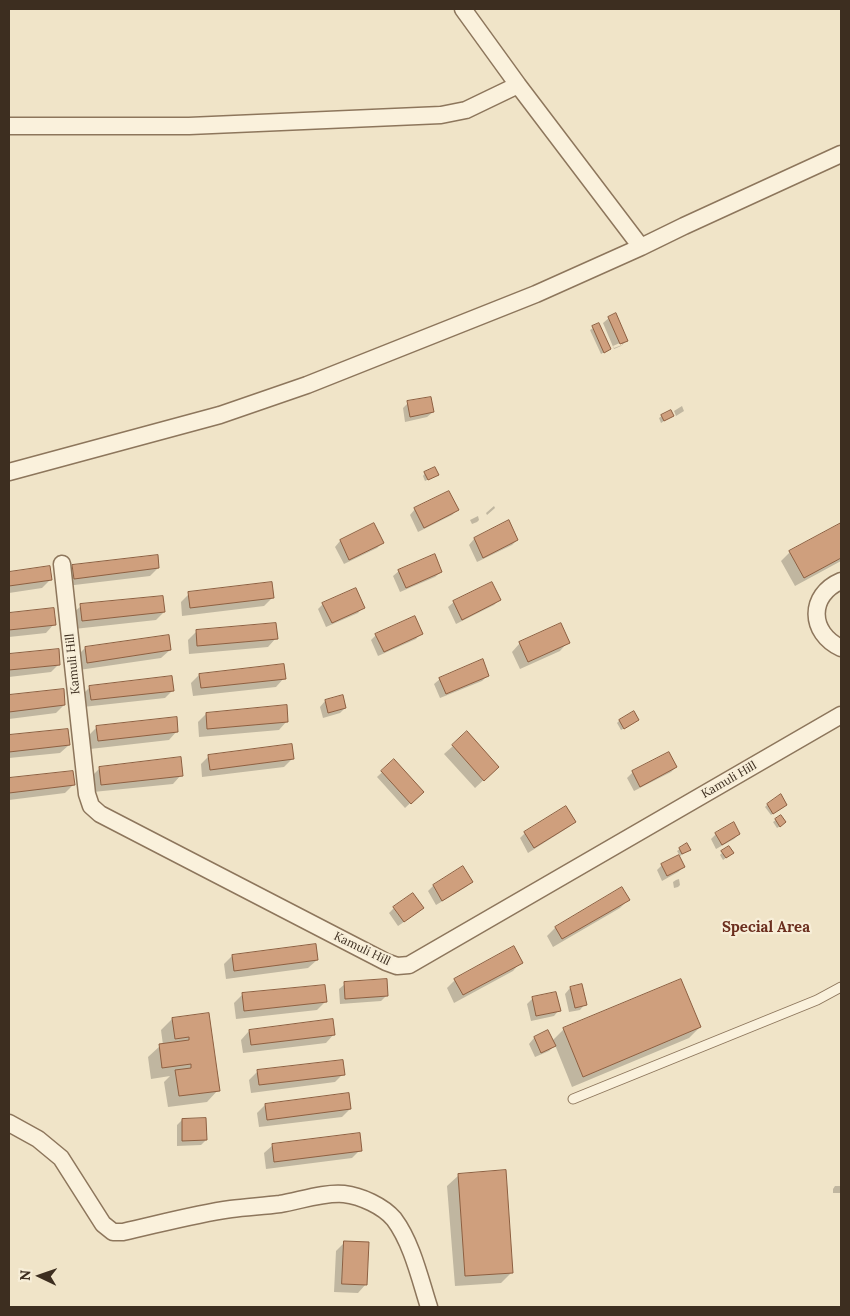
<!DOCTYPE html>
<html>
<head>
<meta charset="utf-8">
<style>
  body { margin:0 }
  #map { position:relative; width:850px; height:1316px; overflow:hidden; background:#f0e4c8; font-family:Lora,serif }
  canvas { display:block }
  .frame { position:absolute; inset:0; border:10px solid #3d2e20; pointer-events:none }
  .north { position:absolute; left:15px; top:1251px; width:50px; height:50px; -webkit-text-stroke:4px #f7eed8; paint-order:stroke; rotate:273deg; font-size:14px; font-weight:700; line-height:20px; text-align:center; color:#3d2e20 }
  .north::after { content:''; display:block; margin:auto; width:18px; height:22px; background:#3d2e20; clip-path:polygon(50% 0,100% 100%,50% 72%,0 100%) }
</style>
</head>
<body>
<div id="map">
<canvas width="850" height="1316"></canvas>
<div class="frame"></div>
<div class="north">N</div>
</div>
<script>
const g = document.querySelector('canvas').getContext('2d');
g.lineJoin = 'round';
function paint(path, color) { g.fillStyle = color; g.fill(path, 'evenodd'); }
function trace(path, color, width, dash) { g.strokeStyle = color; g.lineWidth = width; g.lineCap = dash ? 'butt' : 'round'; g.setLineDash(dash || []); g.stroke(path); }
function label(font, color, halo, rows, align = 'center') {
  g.font = font + ' Lora,serif'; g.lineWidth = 4.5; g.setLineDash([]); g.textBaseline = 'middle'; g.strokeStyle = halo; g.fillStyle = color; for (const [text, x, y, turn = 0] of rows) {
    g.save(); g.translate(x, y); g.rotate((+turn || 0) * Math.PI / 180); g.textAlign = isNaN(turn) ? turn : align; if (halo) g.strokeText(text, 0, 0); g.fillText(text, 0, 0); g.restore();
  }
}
paint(new Path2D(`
  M 609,318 L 626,341 L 621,346 L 614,349 L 603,323 ZM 622,342 L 622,345 L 614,348 L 613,346 Z
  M 598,325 L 609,349 L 601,354 L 590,330 Z
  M 408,403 L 433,412 L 427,417 L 405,422 L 403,408 Z
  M 682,406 L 684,411 L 676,416 L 674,411 Z
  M 670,411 L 672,416 L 661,423 L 659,418 Z
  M 425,473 L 438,474 L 425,481 L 423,476 Z
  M 494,506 L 495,508 L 487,515 L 486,513 Z
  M 415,509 L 457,510 L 452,515 L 418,532 L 410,515 Z
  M 478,516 L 479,520 L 477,522 L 472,524 L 470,520 Z
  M 508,522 L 517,540 L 512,545 L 477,562 L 469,545 L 474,539 Z
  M 841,524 L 841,561 L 795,586 L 781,561 L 790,552 Z
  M 374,525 L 382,543 L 377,548 L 344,564 L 335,547 L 340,541 Z
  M 73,566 L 158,568 L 150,576 L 66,586 L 65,574 Z
  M 49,568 L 50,580 L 42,588 L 9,593 L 9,573 Z
  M 399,571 L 441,572 L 435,577 L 400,592 L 393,576 Z
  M 189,594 L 273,597 L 264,606 L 182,616 L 181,602 Z
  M 499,600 L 494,605 L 456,624 L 448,607 L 454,602 Z
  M 323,604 L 363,607 L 358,613 L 326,627 L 318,609 Z
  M 81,606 L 164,612 L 156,620 L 74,629 L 72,614 Z
  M 53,610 L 54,624 L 46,633 L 9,637 L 9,615 Z
  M 196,632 L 276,638 L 268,647 L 189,654 L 188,640 Z
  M 421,633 L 416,639 L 378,656 L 371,640 L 376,635 Z
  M 568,642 L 560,651 L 520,669 L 512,652 L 520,643 Z
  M 85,648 L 170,650 L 161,658 L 79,670 L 77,656 Z
  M 58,650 L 59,664 L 51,672 L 9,677 L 9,655 Z
  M 199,675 L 284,678 L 276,687 L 193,696 L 191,683 Z
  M 488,675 L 482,681 L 440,698 L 434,684 L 440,679 Z
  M 90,687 L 173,690 L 165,698 L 83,707 L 82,695 Z
  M 63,690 L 64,705 L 56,713 L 9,719 L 9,696 Z
  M 342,697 L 345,708 L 340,713 L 323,718 L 320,707 L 325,701 Z
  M 206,714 L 287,721 L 279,730 L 199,737 L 198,722 Z
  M 619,721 L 635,722 L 621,730 L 617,723 Z
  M 97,727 L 177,731 L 169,740 L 90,749 L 88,736 Z
  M 67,730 L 69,745 L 60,753 L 9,758 L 9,737 Z
  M 453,746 L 489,775 L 475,788 L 444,754 Z
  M 209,756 L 292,759 L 284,767 L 202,777 L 201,764 Z
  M 394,761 L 422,792 L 405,808 L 377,777 Z
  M 676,767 L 671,772 L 634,791 L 627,778 L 633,772 Z
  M 100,768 L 181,775 L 173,784 L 93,792 L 92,776 Z
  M 72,772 L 73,785 L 65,793 L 9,800 L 9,779 Z
  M 767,805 L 784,807 L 771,815 L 765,807 Z
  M 780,817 L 782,825 L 777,828 L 773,822 Z
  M 575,822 L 569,827 L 528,853 L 520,838 L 525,833 Z
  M 716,834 L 739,834 L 734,839 L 716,849 L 711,839 Z
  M 728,847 L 730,855 L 723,860 L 720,855 Z
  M 680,849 L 689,850 L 680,856 L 677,851 Z
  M 662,865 L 684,867 L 678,872 L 662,881 L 657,870 Z
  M 463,868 L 471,882 L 466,887 L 436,905 L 428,891 L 433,886 Z
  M 679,879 L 680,885 L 678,887 L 674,888 L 673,882 L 676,880 Z
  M 622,889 L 628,900 L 620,908 L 553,947 L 547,936 L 555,928 Z
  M 394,908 L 417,913 L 398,926 L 389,913 Z
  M 315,946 L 317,960 L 308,968 L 226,979 L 224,964 L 232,956 Z
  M 521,962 L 513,971 L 454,1003 L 447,988 L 455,980 Z
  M 345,984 L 387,995 L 381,1001 L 340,1004 L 339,989 Z
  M 570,988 L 585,1004 L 580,1010 L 569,1012 L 565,994 Z
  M 242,995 L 325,1002 L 317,1010 L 236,1019 L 234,1003 Z
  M 533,998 L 559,1010 L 554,1016 L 531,1021 L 527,1004 Z
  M 208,1014 L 218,1090 L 207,1102 L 168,1107 L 164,1082 L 170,1076 L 151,1079 L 148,1057 L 160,1046 L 163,1045 L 161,1030 L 172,1019 Z
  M 700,1027 L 689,1038 L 572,1087 L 555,1045 L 549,1051 L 535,1057 L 529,1044 L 534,1038 L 548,1032 L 552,1041 L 564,1029 Z
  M 249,1031 L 334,1034 L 326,1043 L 243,1053 L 241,1040 Z
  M 258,1071 L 343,1074 L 335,1082 L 251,1093 L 249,1080 Z
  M 265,1105 L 350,1109 L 342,1117 L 259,1127 L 257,1113 Z
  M 182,1120 L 206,1140 L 201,1145 L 177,1146 L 177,1125 Z
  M 273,1145 L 360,1150 L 352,1158 L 266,1169 L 264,1153 Z
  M 459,1175 L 512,1272 L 501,1283 L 455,1286 L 447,1186 Z
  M 835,1186 L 841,1186 L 841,1193 L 833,1193 L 833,1189 Z
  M 344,1243 L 366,1284 L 358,1293 L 334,1292 L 336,1251 Z`), '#0003');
const building = new Path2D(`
  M 616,313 L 628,341 L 620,344 L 608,317 Z
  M 599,323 L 611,349 L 604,353 L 592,326 Z
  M 431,397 L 434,412 L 410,417 L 407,401 Z
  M 671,410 L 674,416 L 664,421 L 661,415 Z
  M 435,467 L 439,475 L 428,480 L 424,472 Z
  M 449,491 L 459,510 L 424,528 L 414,508 Z
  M 509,520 L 518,540 L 483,558 L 474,538 Z
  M 374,523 L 384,543 L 349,560 L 340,540 Z
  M 841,523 L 841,558 L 804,578 L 789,551 Z
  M 435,554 L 442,572 L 406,588 L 398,570 Z
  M 158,555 L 159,568 L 74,579 L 72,565 Z
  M 50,566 L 52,580 L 9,586 L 9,572 Z
  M 272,582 L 274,598 L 190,608 L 188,592 Z
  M 492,582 L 501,600 L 462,620 L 453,601 Z
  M 356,588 L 365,608 L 332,623 L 322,603 Z
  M 163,596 L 165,612 L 82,621 L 80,604 Z
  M 54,608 L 56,625 L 9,630 L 9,613 Z
  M 415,616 L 423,634 L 384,652 L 375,634 Z
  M 276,623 L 278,639 L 197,646 L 196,630 Z
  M 561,623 L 570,643 L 528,662 L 519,642 Z
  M 169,635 L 171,650 L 87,663 L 85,647 Z
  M 59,649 L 60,665 L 9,670 L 9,654 Z
  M 483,659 L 489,676 L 446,694 L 439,678 Z
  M 284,664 L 286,679 L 201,688 L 199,674 Z
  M 172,676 L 174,691 L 91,700 L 89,686 Z
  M 64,689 L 65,705 L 9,712 L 9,695 Z
  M 343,695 L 346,708 L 328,713 L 325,700 Z
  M 287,705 L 288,722 L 207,729 L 206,713 Z
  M 634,711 L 639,720 L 624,729 L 619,720 Z
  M 177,717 L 178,732 L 98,741 L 96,726 Z
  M 68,729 L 70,745 L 9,752 L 9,735 Z
  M 467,731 L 499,767 L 484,781 L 452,745 Z
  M 292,744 L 294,759 L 210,770 L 208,755 Z
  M 669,752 L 677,767 L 640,787 L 632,771 Z
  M 181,757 L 183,776 L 101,785 L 99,767 Z
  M 394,759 L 424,792 L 411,804 L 381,771 Z
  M 73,771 L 75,785 L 9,793 L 9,778 Z
  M 781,794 L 787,805 L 773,814 L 767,804 Z
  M 566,806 L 576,822 L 534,848 L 524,832 Z
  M 781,815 L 786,822 L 780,827 L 775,819 Z
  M 734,822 L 740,834 L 722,845 L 715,833 Z
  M 687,843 L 691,850 L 682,854 L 679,848 Z
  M 729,846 L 734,853 L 726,858 L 721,851 Z
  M 679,855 L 685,867 L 667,876 L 661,864 Z
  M 463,866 L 473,882 L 442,901 L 433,885 Z
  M 622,887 L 630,900 L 562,939 L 555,927 Z
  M 413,893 L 424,908 L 404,922 L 393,907 Z
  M 316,944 L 318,960 L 234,971 L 232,955 Z
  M 514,946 L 523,963 L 463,995 L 454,979 Z
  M 387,979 L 388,996 L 345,999 L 344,982 Z
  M 681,979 L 701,1027 L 583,1077 L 563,1028 Z
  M 582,984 L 587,1005 L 575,1008 L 570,987 Z
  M 325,985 L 327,1002 L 244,1011 L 242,993 Z
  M 556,992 L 561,1011 L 536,1016 L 532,997 Z
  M 209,1013 L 220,1091 L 179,1096 L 175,1070 L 191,1068 L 191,1064 L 162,1068 L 159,1044 L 189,1040 L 189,1037 L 175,1039 L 172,1018 Z
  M 333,1019 L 335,1035 L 251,1045 L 249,1030 Z
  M 548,1030 L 556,1046 L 541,1053 L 534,1037 Z
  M 343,1060 L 345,1075 L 259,1085 L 257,1070 Z
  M 349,1093 L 351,1109 L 267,1120 L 265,1104 Z
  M 206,1118 L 207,1140 L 182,1141 L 182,1119 Z
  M 360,1133 L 362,1151 L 274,1162 L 272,1144 Z
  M 506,1170 L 513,1273 L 465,1276 L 458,1174 Z
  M 344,1241 L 369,1242 L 367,1285 L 342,1284 Z`);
paint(building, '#cf9f7d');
trace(building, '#8d5f41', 1);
const service = new Path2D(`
  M 573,1099 L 817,1000 L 841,987`);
const minor = new Path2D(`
  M 463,9 L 518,85 L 641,247
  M 9,126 L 189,126 L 441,115 L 466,110 L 518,85
  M 9,472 L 220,415 L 307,385 L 536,294 L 641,247 L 684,226 L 841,154
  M 62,564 L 87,794 L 91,806 L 100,814 L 386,962 L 397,966 L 409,965 L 841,715
  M 841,581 C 808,595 809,633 841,648
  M 9,1123 L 38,1139 L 61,1158 L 103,1224 L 113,1232 L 123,1232 C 159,1224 195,1214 231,1209 C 247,1207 264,1206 280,1204 C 299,1201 324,1192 344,1194 C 361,1196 383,1206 394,1219 C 412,1243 420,1279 429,1307`);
trace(service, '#8d765c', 11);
trace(minor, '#8d765c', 19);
trace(service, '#faf1dc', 9);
trace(minor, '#faf1dc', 16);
label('12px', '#3d2e20', '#f7eed8', [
  ["Kamuli Hill",73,664,-96],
  ["Kamuli Hill",729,780,-30],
  ["Kamuli Hill",362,949,26]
]);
label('bold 15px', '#6b2e1e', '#f7eed8', [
  ["Special Area",766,928]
]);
</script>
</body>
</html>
